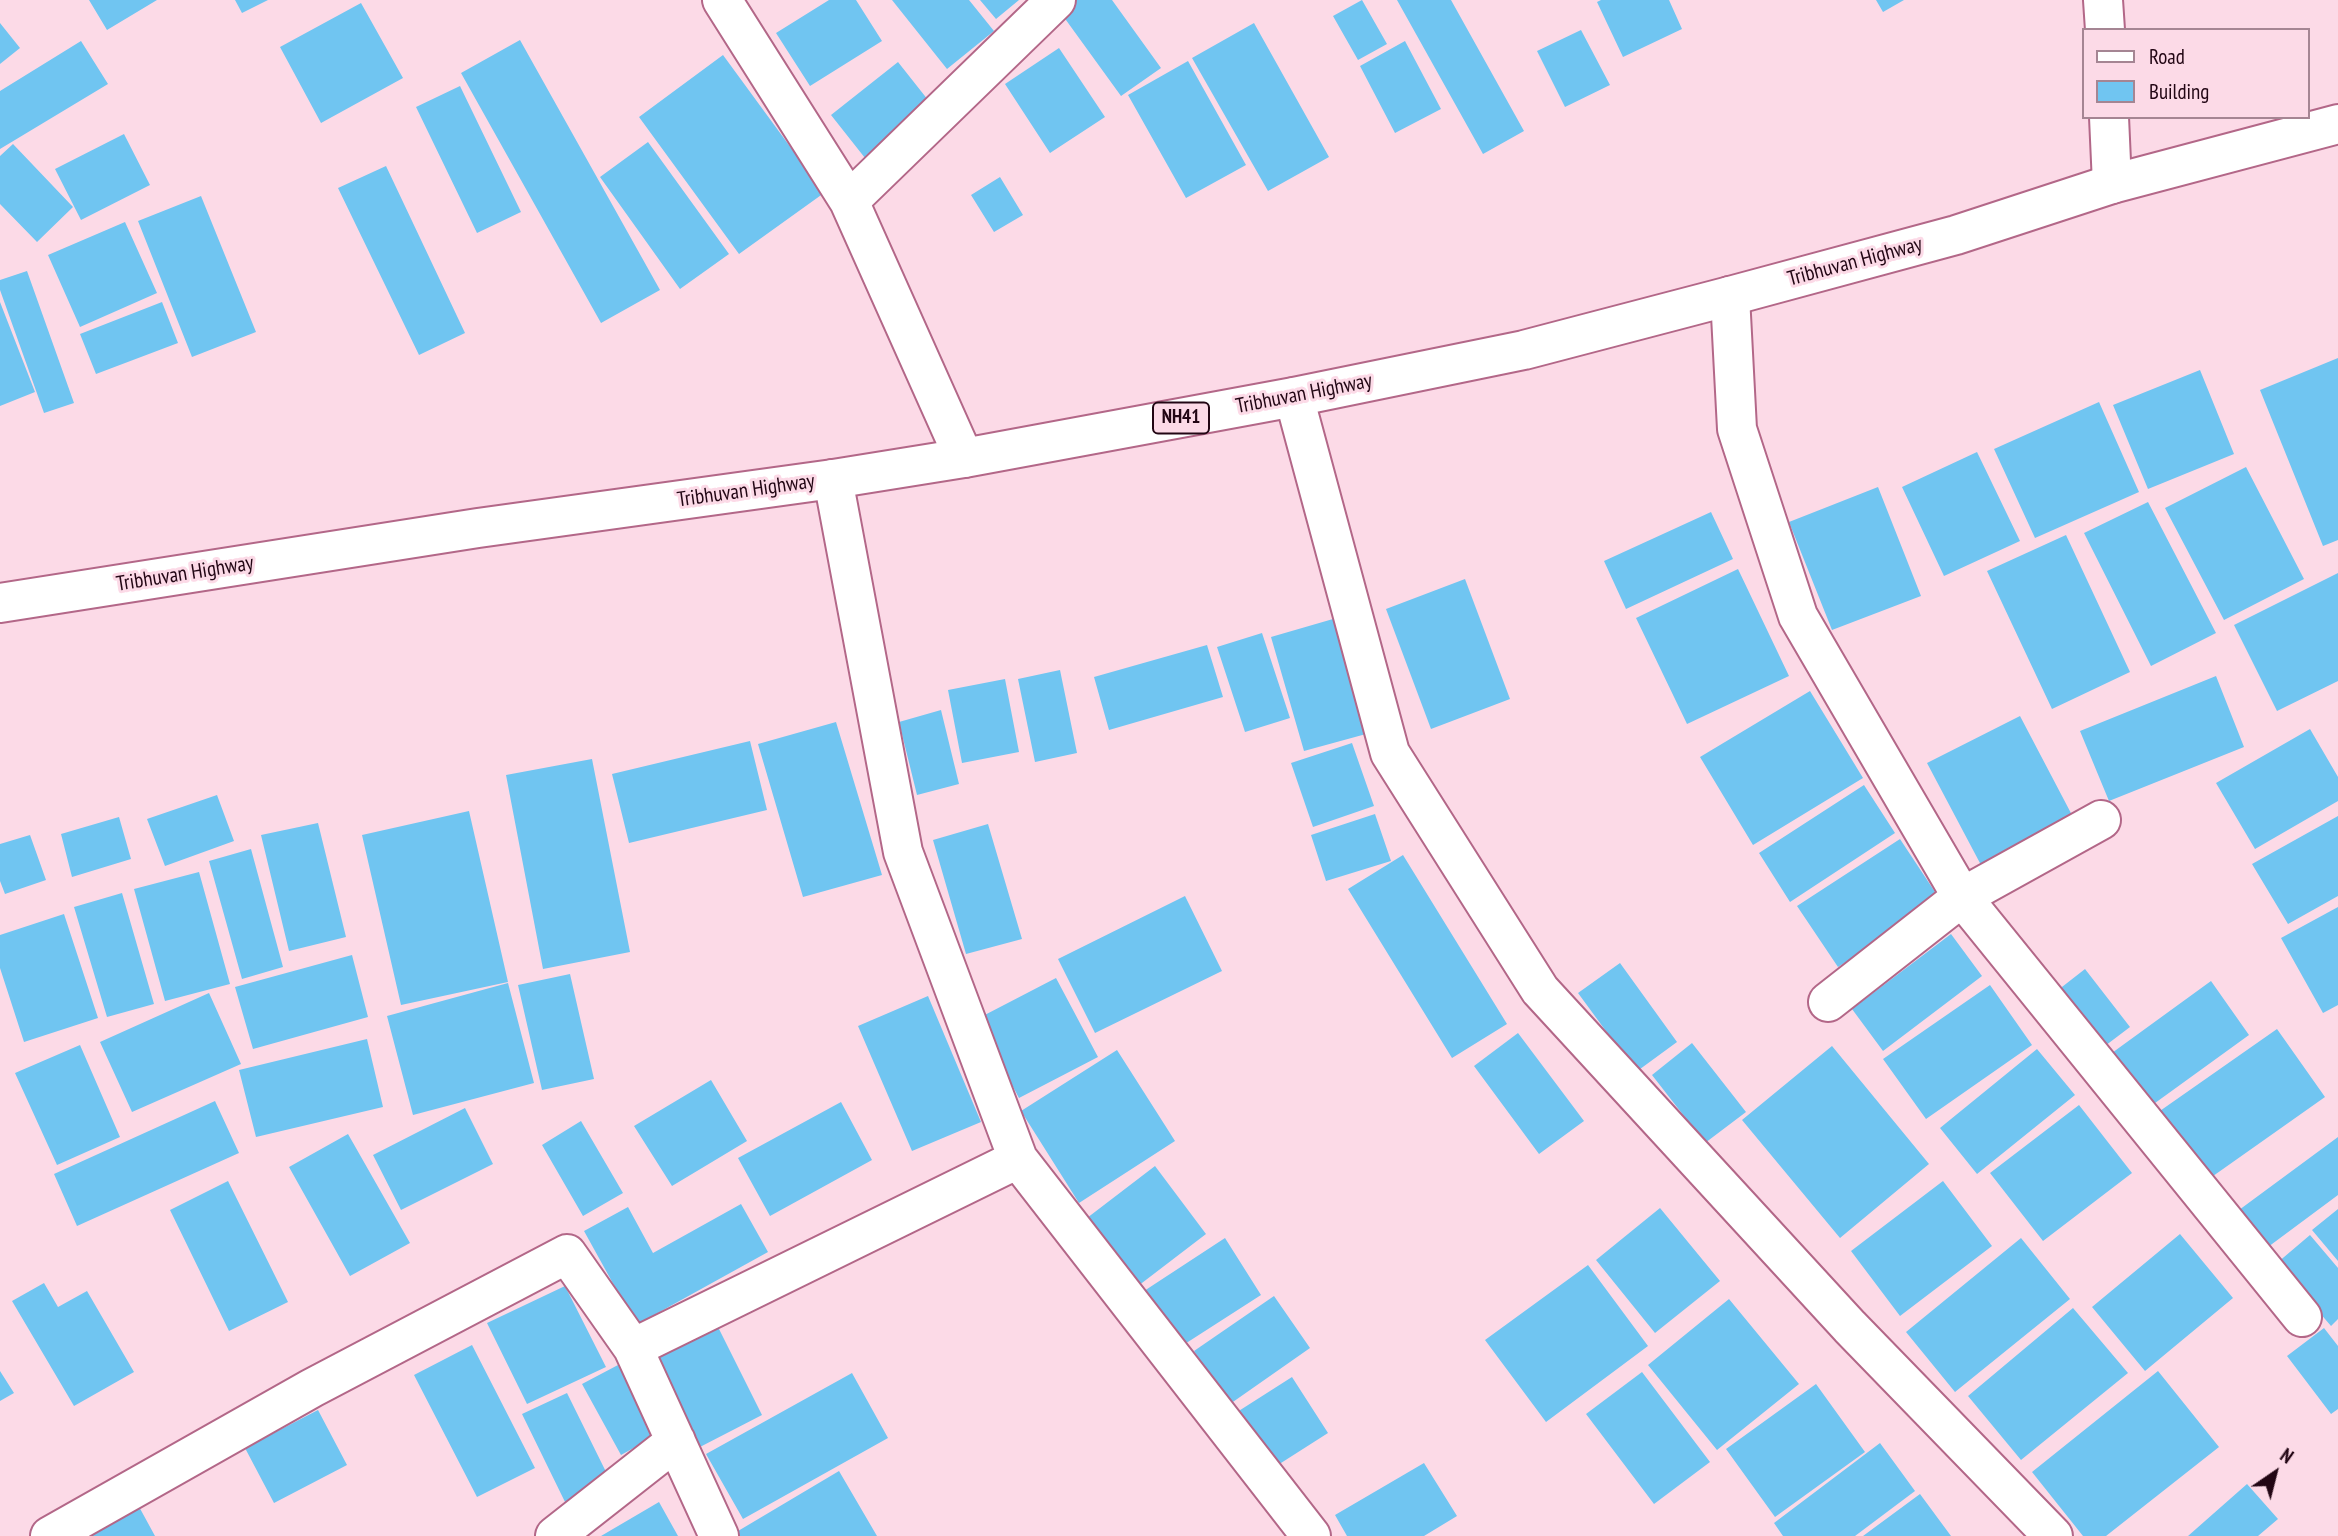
<!DOCTYPE html>
<html>
<head>
<meta charset="utf-8">
<style>
  body { margin:0 }
  #map { position:relative; width:2338px; height:1536px; overflow:hidden; background:#fcdae7; font-family:"PT Sans Narrow",sans-serif }
  canvas { display:block }
  .legend { position:absolute; left:2082px; top:28px; width:228px; height:91px; box-sizing:border-box; background:#fcdae7; border:2px solid #a58593; margin:0; padding:9px 12px; list-style:none; font-size:21px; color:#220614 }
  .legend li { display:flex; align-items:center; gap:14px; height:35px }
  .legend b { width:35px; border:2px solid #a58593 }
  .north { position:absolute; left:2240px; top:1438px; width:70px; height:70px; -webkit-text-stroke:5px #fcdae7; paint-order:stroke; rotate:35deg; font-size:19px; font-weight:700; line-height:28px; text-align:center; color:#220614 }
  .north::after { content:''; display:block; margin:auto; width:24px; height:32px; background:#220614; clip-path:polygon(50% 0,100% 100%,50% 72%,0 100%) }
</style>
</head>
<body>
<div id="map">
<canvas width="2338" height="1536"></canvas>
<ul class="legend">
<li><b style="height:9px;background:#fff"></b>Road</li>
<li><b style="height:19px;background:#70c5f1"></b>Building</li>
</ul>
<div class="north">N</div>
</div>
<script>
const g = document.querySelector('canvas').getContext('2d');
g.lineJoin = 'round';
function paint(path, color) { g.fillStyle = color; g.fill(path, 'evenodd'); }
function trace(path, color, width, dash) { g.strokeStyle = color; g.lineWidth = width; g.lineCap = dash ? 'butt' : 'round'; g.setLineDash(dash || []); g.stroke(path); }
function label(font, color, halo, rows, align = 'center') {
  g.font = font + ' "PT Sans Narrow",sans-serif'; g.lineWidth = 6; g.setLineDash([]); g.textBaseline = 'middle'; g.strokeStyle = halo; g.fillStyle = color; for (const [text, x, y, turn = 0] of rows) {
    g.save(); g.translate(x, y); g.rotate((+turn || 0) * Math.PI / 180); g.textAlign = isNaN(turn) ? turn : align; if (halo) g.strokeText(text, 0, 0); g.fillText(text, 0, 0); g.restore();
  }
}
paint(new Path2D(`
  M 89,0 L 157,0 L 107,30 Z
  M 235,0 L 268,0 L 242,13 Z
  M 829,0 L 856,0 L 882,41 L 810,86 L 776,33 Z
  M 892,0 L 969,0 L 994,31 L 947,69 Z
  M 980,0 L 1019,0 L 996,19 Z
  M 1071,0 L 1112,0 L 1161,68 L 1121,96 L 1058,9 Z
  M 1362,0 L 1387,44 L 1358,60 L 1333,16 Z
  M 1397,0 L 1451,0 L 1524,131 L 1483,154 Z
  M 1601,0 L 1669,0 L 1682,29 L 1623,57 L 1597,2 Z
  M 1876,0 L 1904,0 L 1883,12 Z
  M 361,3 L 403,78 L 321,123 L 280,47 Z
  M 0,23 L 20,48 L 0,64 Z
  M 1254,23 L 1329,157 L 1268,191 L 1192,58 Z
  M 1581,30 L 1610,85 L 1565,107 L 1537,51 Z
  M 520,40 L 660,290 L 601,323 L 461,73 Z
  M 81,41 L 108,84 L 0,149 L 0,91 Z
  M 1405,41 L 1441,109 L 1395,133 L 1360,66 Z
  M 1059,48 L 1105,117 L 1050,153 L 1005,84 Z
  M 723,55 L 824,193 L 739,254 L 639,117 Z
  M 1188,61 L 1246,165 L 1186,198 L 1128,95 Z
  M 898,62 L 932,105 L 865,158 L 831,115 Z
  M 460,86 L 521,212 L 477,233 L 416,107 Z
  M 124,134 L 150,185 L 81,220 L 55,169 Z
  M 648,142 L 729,254 L 680,289 L 600,177 Z
  M 13,144 L 73,207 L 37,242 L 0,204 L 0,156 Z
  M 386,166 L 465,333 L 419,355 L 338,188 Z
  M 1000,177 L 1023,215 L 994,232 L 971,195 Z
  M 201,196 L 256,332 L 192,357 L 138,221 Z
  M 125,222 L 157,293 L 80,327 L 48,255 Z
  M 27,271 L 74,403 L 44,413 L 0,290 L 0,280 Z
  M 0,302 L 35,392 L 0,406 Z
  M 162,302 L 178,343 L 96,374 L 80,334 Z
  M 2338,358 L 2338,540 L 2323,546 L 2260,390 Z
  M 2200,370 L 2234,454 L 2148,489 L 2113,405 Z
  M 2099,402 L 2139,492 L 2035,538 L 1994,449 Z
  M 1977,452 L 2020,541 L 1944,576 L 1902,487 Z
  M 2246,467 L 2304,579 L 2224,620 L 2165,508 Z
  M 1878,487 L 1921,596 L 1832,630 L 1789,522 Z
  M 2148,502 L 2216,633 L 2151,666 L 2084,533 Z
  M 1711,512 L 1733,559 L 1626,609 L 1604,561 Z
  M 2066,535 L 2130,672 L 2052,709 L 1987,571 Z
  M 1738,569 L 1789,676 L 1687,724 L 1636,618 Z
  M 2338,573 L 2338,681 L 2277,711 L 2234,625 Z
  M 1465,579 L 1510,699 L 1431,729 L 1386,609 Z
  M 1333,619 L 1366,734 L 1304,751 L 1271,637 Z
  M 1262,633 L 1290,718 L 1245,732 L 1217,647 Z
  M 1207,645 L 1223,697 L 1109,730 L 1094,677 Z
  M 1060,670 L 1077,753 L 1035,762 L 1018,679 Z
  M 2216,676 L 2244,747 L 2109,801 L 2080,731 Z
  M 1005,679 L 1019,752 L 962,763 L 948,690 Z
  M 1810,691 L 1863,778 L 1753,845 L 1700,757 Z
  M 941,710 L 959,784 L 917,795 L 899,722 Z
  M 2020,716 L 2073,817 L 1981,865 L 1927,763 Z
  M 836,722 L 882,875 L 803,897 L 758,744 Z
  M 2310,729 L 2338,777 L 2338,801 L 2255,849 L 2216,783 Z
  M 750,741 L 767,810 L 629,843 L 612,774 Z
  M 1352,743 L 1374,806 L 1313,827 L 1291,763 Z
  M 592,759 L 630,952 L 543,969 L 506,775 Z
  M 1864,785 L 1895,833 L 1790,902 L 1759,853 Z
  M 217,795 L 234,841 L 165,866 L 147,819 Z
  M 469,811 L 508,982 L 401,1005 L 362,835 Z
  M 1375,814 L 1391,861 L 1326,881 L 1311,835 Z
  M 2338,816 L 2338,896 L 2288,924 L 2252,864 Z
  M 119,817 L 131,859 L 72,877 L 61,834 Z
  M 318,823 L 346,937 L 289,951 L 261,835 Z
  M 988,824 L 1022,939 L 966,954 L 933,840 Z
  M 30,835 L 46,880 L 5,894 L 0,881 L 0,844 Z
  M 1900,839 L 1941,901 L 1838,967 L 1797,906 Z
  M 251,849 L 283,967 L 242,979 L 209,861 Z
  M 1403,855 L 1507,1024 L 1452,1058 L 1348,889 Z
  M 199,872 L 230,984 L 165,1001 L 134,889 Z
  M 122,893 L 154,1004 L 107,1017 L 74,907 Z
  M 1185,896 L 1222,971 L 1095,1033 L 1058,959 Z
  M 2338,907 L 2338,1005 L 2323,1013 L 2281,938 Z
  M 64,914 L 98,1018 L 24,1042 L 0,968 L 0,935 Z
  M 1951,934 L 1982,976 L 1883,1051 L 1852,1009 Z
  M 352,955 L 368,1017 L 253,1049 L 235,987 Z
  M 1620,963 L 1677,1042 L 1636,1072 L 1578,993 Z
  M 2085,969 L 2130,1027 L 2097,1052 L 2053,994 Z
  M 570,974 L 594,1079 L 542,1090 L 518,985 Z
  M 1056,978 L 1098,1057 L 1019,1098 L 977,1019 Z
  M 2211,981 L 2249,1035 L 2144,1111 L 2105,1058 Z
  M 508,983 L 534,1083 L 413,1115 L 387,1016 Z
  M 1990,985 L 2032,1045 L 1926,1119 L 1883,1059 Z
  M 209,993 L 241,1064 L 132,1112 L 100,1042 Z
  M 928,996 L 981,1122 L 912,1151 L 858,1026 Z
  M 2277,1029 L 2325,1097 L 2206,1181 L 2157,1113 Z
  M 1518,1033 L 1584,1121 L 1539,1154 L 1474,1066 Z
  M 367,1039 L 383,1107 L 256,1137 L 239,1070 Z
  M 1692,1043 L 1746,1112 L 1705,1143 L 1652,1075 Z
  M 80,1045 L 120,1137 L 57,1165 L 15,1073 Z
  M 1832,1046 L 1929,1164 L 1840,1238 L 1742,1120 Z
  M 2037,1049 L 2075,1095 L 1977,1174 L 1940,1128 Z
  M 1117,1050 L 1175,1141 L 1079,1203 L 1021,1111 Z
  M 711,1080 L 747,1141 L 672,1186 L 634,1126 Z
  M 215,1101 L 239,1153 L 77,1226 L 54,1174 Z
  M 841,1102 L 872,1160 L 770,1216 L 738,1158 Z
  M 2079,1105 L 2132,1173 L 2043,1241 L 1990,1173 Z
  M 465,1108 L 493,1164 L 401,1210 L 373,1155 Z
  M 581,1121 L 623,1193 L 583,1216 L 542,1145 Z
  M 348,1134 L 410,1243 L 350,1276 L 289,1167 Z
  M 2338,1137 L 2338,1195 L 2268,1247 L 2239,1210 Z
  M 1155,1166 L 1206,1234 L 1138,1286 L 1087,1218 Z
  M 228,1181 L 288,1302 L 229,1331 L 170,1210 Z
  M 1943,1181 L 1992,1246 L 1900,1316 L 1851,1251 Z
  M 741,1204 L 768,1252 L 636,1325 L 584,1231 L 628,1207 L 653,1253 Z
  M 1660,1208 L 1720,1281 L 1655,1333 L 1596,1260 Z
  M 2338,1209 L 2338,1261 L 2312,1230 Z
  M 2180,1234 L 2233,1298 L 2145,1371 L 2092,1307 Z
  M 2310,1235 L 2338,1268 L 2338,1319 L 2331,1326 L 2277,1263 Z
  M 1225,1238 L 1261,1295 L 1177,1349 L 1141,1293 Z
  M 2021,1238 L 2070,1299 L 1955,1392 L 1906,1332 Z
  M 1588,1265 L 1648,1346 L 1546,1422 L 1485,1340 Z
  M 44,1283 L 58,1307 L 87,1291 L 134,1372 L 74,1406 L 12,1301 Z
  M 565,1286 L 606,1367 L 527,1404 L 487,1323 Z
  M 1274,1296 L 1310,1348 L 1230,1404 L 1194,1351 Z
  M 1729,1299 L 1799,1384 L 1717,1450 L 1648,1365 Z
  M 2073,1308 L 2128,1373 L 2021,1460 L 1968,1396 Z
  M 718,1327 L 762,1415 L 698,1448 L 654,1360 Z
  M 2324,1328 L 2338,1346 L 2338,1409 L 2331,1414 L 2287,1356 Z
  M 472,1345 L 535,1468 L 477,1497 L 414,1375 Z
  M 618,1365 L 657,1435 L 621,1455 L 582,1384 Z
  M 0,1371 L 14,1393 L 0,1401 Z
  M 2158,1371 L 2219,1447 L 2106,1536 L 2083,1536 L 2032,1472 Z
  M 1642,1372 L 1710,1462 L 1654,1504 L 1586,1414 Z
  M 852,1373 L 888,1438 L 743,1519 L 706,1454 Z
  M 1292,1377 L 1328,1433 L 1270,1470 L 1234,1414 Z
  M 1816,1384 L 1865,1452 L 1775,1517 L 1726,1449 Z
  M 567,1393 L 611,1482 L 566,1504 L 522,1414 Z
  M 318,1410 L 347,1465 L 274,1503 L 245,1448 Z
  M 1880,1443 L 1915,1491 L 1855,1536 L 1783,1536 L 1774,1523 Z
  M 1424,1463 L 1457,1516 L 1424,1536 L 1347,1536 L 1335,1515 Z
  M 839,1471 L 877,1536 L 735,1536 L 733,1534 Z
  M 2247,1484 L 2278,1519 L 2258,1536 L 2188,1536 Z
  M 1920,1494 L 1951,1536 L 1863,1536 Z
  M 659,1502 L 678,1536 L 601,1536 Z
  M 137,1503 L 155,1536 L 78,1536 Z`), '#70c5f1');
const street = new Path2D(`
  M 722,0 L 849,201 L 964,458
  M 2103,0 L 2105,30
  M 2109,117 L 2112,184
  M 849,201 L 1056,0
  M 1730,296 L 1737,429 L 1798,616 L 1962,897 L 2302,1317
  M 1294,397 L 1390,753 L 1540,990 L 1850,1327 L 2053,1536
  M 833,479 L 903,852 L 1018,1159 L 1311,1536
  M 1828,1002 L 1962,897 L 2101,820
  M 633,1348 L 1018,1159
  M 50,1536 L 312,1388 L 567,1254 L 633,1348 L 719,1536
  M 555,1536 L 676,1441`);
const highway = new Path2D(`
  M 0,603 L 478,528 L 833,479 L 964,458 L 1294,397 L 1524,350 L 1730,296 L 1956,235 L 2112,184 L 2338,124`);
trace(street, '#b36788', 42);
trace(highway, '#b36788', 42);
trace(street, '#fff', 38);
trace(highway, '#fff', 38);
for (const [x, y, w] of [
  [1181,418,56]
]) { const box = new Path2D(); box.roundRect(x - w / 2, y - 15.5, w, 31, 5); g.fillStyle = '#fcdae7'; g.fill(box); trace(box, '#220614', 2); }
label('bold 19px', '#220614', null, [
  ["NH41",1181,418]
]);
label('21px', '#220614', '#fcdae7', [
  ["Tribhuvan Highway",1855,262,-15],
  ["Tribhuvan Highway",1304,394,-11],
  ["Tribhuvan Highway",746,491,-8],
  ["Tribhuvan Highway",185,574,-9]
]);
</script>
</body>
</html>
